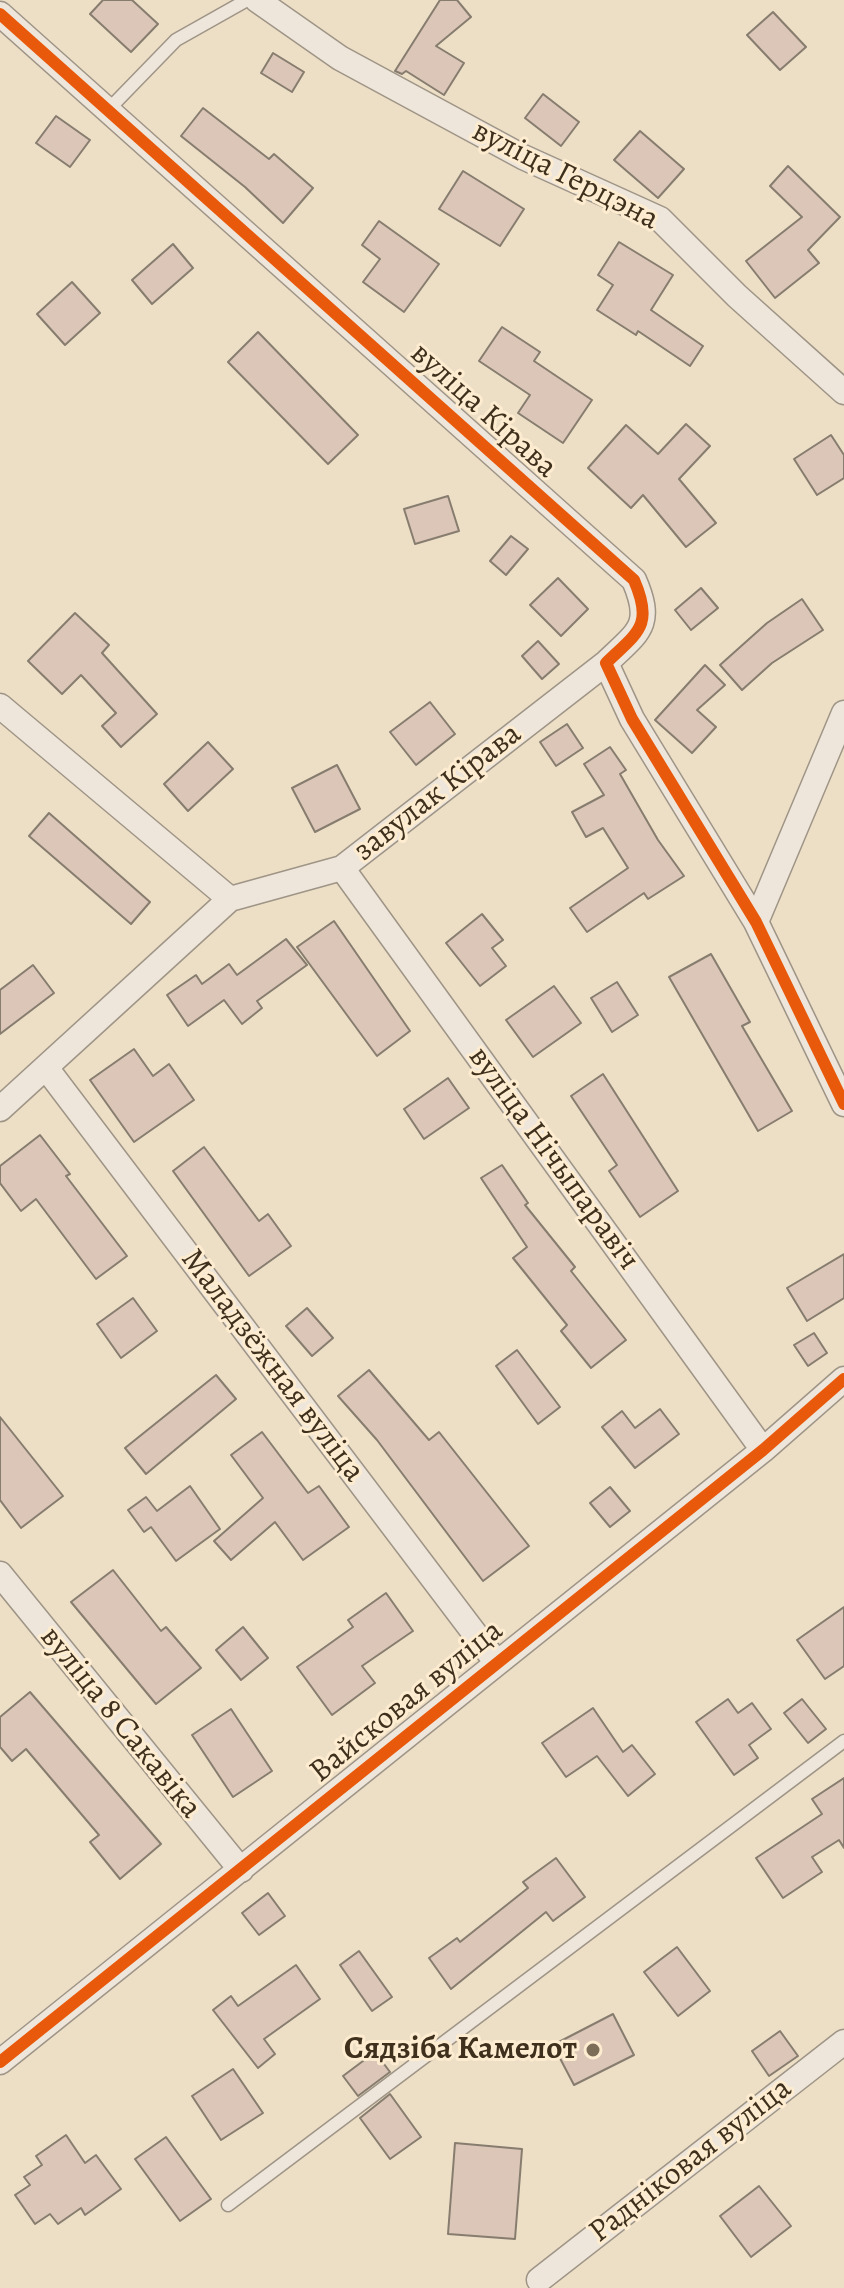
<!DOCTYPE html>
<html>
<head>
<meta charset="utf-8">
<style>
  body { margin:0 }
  canvas { display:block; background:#eddec6 }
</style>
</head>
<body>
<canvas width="844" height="2288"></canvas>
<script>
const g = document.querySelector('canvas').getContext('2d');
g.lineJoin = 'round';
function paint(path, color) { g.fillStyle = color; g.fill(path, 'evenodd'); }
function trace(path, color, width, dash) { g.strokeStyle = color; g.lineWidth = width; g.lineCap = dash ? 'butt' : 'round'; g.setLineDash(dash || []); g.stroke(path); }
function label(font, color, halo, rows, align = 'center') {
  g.font = font + ' Alegreya,serif'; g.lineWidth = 6; g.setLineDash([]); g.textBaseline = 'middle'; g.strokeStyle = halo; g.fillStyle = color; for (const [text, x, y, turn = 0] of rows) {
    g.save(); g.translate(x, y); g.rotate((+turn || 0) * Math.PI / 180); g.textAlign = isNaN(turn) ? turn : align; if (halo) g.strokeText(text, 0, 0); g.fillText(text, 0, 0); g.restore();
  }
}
const building = new Path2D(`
  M 103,0 L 132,0 L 158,24 L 131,52 L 90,14 Z
  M 440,0 L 457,0 L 471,17 L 436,46 L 464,63 L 444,95 L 406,71 L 402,74 L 395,71 Z
  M 773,12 L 806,47 L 780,70 L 747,35 Z
  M 273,53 L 304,72 L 292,92 L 261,73 Z
  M 543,94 L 579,122 L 561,146 L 525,118 Z
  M 203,108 L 269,159 L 274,154 L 313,188 L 283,223 L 245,187 L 181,136 Z
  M 56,116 L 90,140 L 70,167 L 36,143 Z
  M 640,131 L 684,169 L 658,198 L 614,160 Z
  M 788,166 L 840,217 L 808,250 L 819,263 L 775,298 L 746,261 L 802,217 L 770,186 Z
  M 463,171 L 524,209 L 500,246 L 439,209 Z
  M 379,221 L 439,264 L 404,312 L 363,282 L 380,259 L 362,245 Z
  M 619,242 L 673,275 L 651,310 L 703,346 L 690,366 L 638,331 L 636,335 L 597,310 L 613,285 L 598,275 Z
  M 173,244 L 193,268 L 152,304 L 132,280 Z
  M 72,282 L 100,313 L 65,345 L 37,314 Z
  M 502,327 L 540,352 L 534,361 L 592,400 L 563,443 L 518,413 L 530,395 L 479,361 Z
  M 258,332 L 358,435 L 328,464 L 228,362 Z
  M 686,424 L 710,446 L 679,479 L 716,523 L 686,547 L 643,495 L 631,508 L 588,468 L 626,425 L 658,454 Z
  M 831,435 L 844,455 L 844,478 L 817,495 L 794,459 Z
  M 448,496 L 459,531 L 415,544 L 404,509 Z
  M 511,536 L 528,549 L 506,575 L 490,561 Z
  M 558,578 L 588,609 L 561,636 L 530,605 Z
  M 701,588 L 718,608 L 691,630 L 675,610 Z
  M 802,599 L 823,630 L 772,663 L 742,690 L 720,665 L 767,623 Z
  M 75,613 L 109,645 L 102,653 L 157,714 L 121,747 L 102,726 L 116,713 L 81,675 L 62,694 L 28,661 Z
  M 538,641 L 559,664 L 542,679 L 522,656 Z
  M 705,665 L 725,685 L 697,710 L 716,727 L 692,753 L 655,720 Z
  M 430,702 L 455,734 L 416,765 L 390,732 Z
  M 567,724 L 583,748 L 556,766 L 540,742 Z
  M 208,742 L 233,769 L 188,811 L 164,784 Z
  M 610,747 L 626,770 L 620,774 L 658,840 L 684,876 L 648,899 L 644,893 L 587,932 L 570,908 L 628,868 L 603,828 L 586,837 L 572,812 L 604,795 L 584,764 Z
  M 337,765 L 360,809 L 315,832 L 292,788 Z
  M 49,813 L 150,902 L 131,924 L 29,836 Z
  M 482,914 L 503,940 L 492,948 L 506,966 L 480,986 L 446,943 Z
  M 334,921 L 410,1031 L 377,1056 L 297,947 Z
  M 286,939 L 307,965 L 257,1001 L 262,1008 L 242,1024 L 224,1000 L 188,1026 L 167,995 L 196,975 L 202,984 L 229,964 L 237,975 Z
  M 711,954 L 750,1022 L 742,1026 L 792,1111 L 758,1131 L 669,977 Z
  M 33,965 L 54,993 L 0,1034 L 0,990 Z
  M 617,982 L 638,1015 L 612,1032 L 591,998 Z
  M 554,986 L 581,1023 L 533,1057 L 506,1020 Z
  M 134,1049 L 153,1076 L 169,1064 L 194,1100 L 134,1142 L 90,1080 Z
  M 603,1074 L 678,1191 L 640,1217 L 609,1171 L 617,1165 L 571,1096 Z
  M 448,1078 L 469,1108 L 424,1139 L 404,1109 Z
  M 40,1135 L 70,1174 L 66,1176 L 127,1256 L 96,1279 L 36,1199 L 21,1211 L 0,1183 L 0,1166 Z
  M 204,1147 L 259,1221 L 268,1214 L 291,1246 L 249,1276 L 173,1171 Z
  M 502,1165 L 528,1203 L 525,1205 L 575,1267 L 571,1271 L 626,1340 L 591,1368 L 561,1331 L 567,1325 L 513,1258 L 527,1247 L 481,1178 Z
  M 844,1254 L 844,1298 L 807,1321 L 787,1288 Z
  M 133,1298 L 157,1331 L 121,1358 L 97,1324 Z
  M 307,1308 L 333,1338 L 312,1356 L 286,1326 Z
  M 814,1333 L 827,1353 L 808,1366 L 794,1345 Z
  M 517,1350 L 560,1407 L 538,1424 L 496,1366 Z
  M 369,1370 L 429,1440 L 439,1432 L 529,1546 L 483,1581 L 377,1440 L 338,1396 Z
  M 216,1375 L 236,1399 L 146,1474 L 125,1448 Z
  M 660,1409 L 679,1434 L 635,1468 L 602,1427 L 622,1411 L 635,1428 Z
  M 0,1417 L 63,1496 L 21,1528 L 0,1500 Z
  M 262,1432 L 308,1493 L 319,1486 L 349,1527 L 303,1560 L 275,1522 L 231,1560 L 214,1541 L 263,1498 L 231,1455 Z
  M 190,1486 L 220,1529 L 176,1561 L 151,1527 L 144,1532 L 128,1510 L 146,1497 L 157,1511 Z
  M 610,1487 L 630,1511 L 610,1527 L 590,1503 Z
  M 113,1570 L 161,1631 L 166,1627 L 201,1668 L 156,1704 L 71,1602 Z
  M 386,1593 L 413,1631 L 362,1666 L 375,1683 L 332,1715 L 297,1667 L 353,1627 L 348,1620 Z
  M 844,1607 L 844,1666 L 825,1679 L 797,1640 Z
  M 243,1627 L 268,1658 L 241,1680 L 216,1650 Z
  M 30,1692 L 161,1844 L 120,1879 L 90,1842 L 99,1835 L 26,1749 L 12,1761 L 0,1747 L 0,1717 Z
  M 728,1699 L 738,1713 L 752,1703 L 771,1729 L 749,1745 L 758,1758 L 734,1775 L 696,1722 Z
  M 802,1699 L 826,1729 L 808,1743 L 784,1713 Z
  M 593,1708 L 623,1752 L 632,1745 L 655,1774 L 628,1796 L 597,1756 L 566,1777 L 542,1743 Z
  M 231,1709 L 272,1771 L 233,1797 L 192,1735 Z
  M 844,1778 L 844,1848 L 839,1840 L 812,1857 L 822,1872 L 783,1898 L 756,1858 L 822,1814 L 812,1799 Z
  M 556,1858 L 585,1897 L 553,1921 L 546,1912 L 451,1989 L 429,1958 L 457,1938 L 460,1942 L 528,1888 L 523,1882 Z
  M 268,1893 L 285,1916 L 259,1935 L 242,1913 Z
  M 677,1947 L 710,1991 L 678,2016 L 644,1972 Z
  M 359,1951 L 392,1997 L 372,2011 L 340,1965 Z
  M 296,1965 L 320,1999 L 264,2039 L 275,2054 L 258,2068 L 213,2010 L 231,1996 L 238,2006 Z
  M 613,2014 L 634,2055 L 574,2085 L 553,2045 Z
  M 780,2031 L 798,2056 L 769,2076 L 752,2051 Z
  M 375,2052 L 390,2072 L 358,2096 L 343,2076 Z
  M 233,2069 L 263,2113 L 221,2140 L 192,2096 Z
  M 390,2094 L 421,2137 L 390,2159 L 360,2118 Z
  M 66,2135 L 85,2163 L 96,2155 L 121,2189 L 85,2215 L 81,2208 L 58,2224 L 50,2214 L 35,2224 L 15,2195 L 30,2185 L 24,2177 L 42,2165 L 36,2156 Z
  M 166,2137 L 211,2199 L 180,2221 L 135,2159 Z
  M 455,2143 L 522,2149 L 515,2239 L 448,2234 Z
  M 759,2186 L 791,2226 L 751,2257 L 720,2216 Z`);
paint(building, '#dbc6b8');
trace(building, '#877d6f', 2);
const lane = new Path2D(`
  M 108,110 L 176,40 L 247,0
  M 228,2205 L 844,1741`);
const street = new Path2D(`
  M 257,0 L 340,58 L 523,157 L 660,219 L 737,296 L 844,392
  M 0,14 L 634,580 C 654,626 638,632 606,663 L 632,719 L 756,922 L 844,1104
  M 0,706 L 230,899
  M 342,868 L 763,1450
  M 756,922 L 844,713
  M 47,1069 L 497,1663
  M 0,1109 L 230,899 L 342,868 L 606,663
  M 0,1574 L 241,1870
  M 0,2062 L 763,1450 L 844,1379
  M 539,2280 L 844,2042`);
trace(lane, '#9f9586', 15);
trace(street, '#9f9586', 27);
trace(lane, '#eee6db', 12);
trace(street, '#eee6db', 24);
trace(new Path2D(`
  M 0,14 L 634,580 C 654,626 638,632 606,663 L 632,719 L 756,922 L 844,1104
  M 0,2062 L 763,1450 L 844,1379`), '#e8590c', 12);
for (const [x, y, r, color] of [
  [593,2050,8,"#7b6d58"]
]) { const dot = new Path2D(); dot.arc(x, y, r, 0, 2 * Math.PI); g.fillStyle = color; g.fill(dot); trace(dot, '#fdecd0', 3); }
label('32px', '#3e301d', '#fdecd0', [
  ["вуліца Герцэна",565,176,27],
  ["вуліца Кірава",483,411,42],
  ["завулак Кірава",438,793,-38],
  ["вуліца Нічыпаравіч",553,1159,54],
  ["Маладзёжная вуліца",272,1366,53],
  ["Вайсковая вуліца",407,1702,-39],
  ["вуліца 8 Сакавіка",120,1723,51],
  ["Радніковая вуліца",691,2161,-38]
]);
label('bold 32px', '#3e301d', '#fdecd0', [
  ["Сядзіба Камелот",577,2050]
], 'right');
</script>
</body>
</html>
